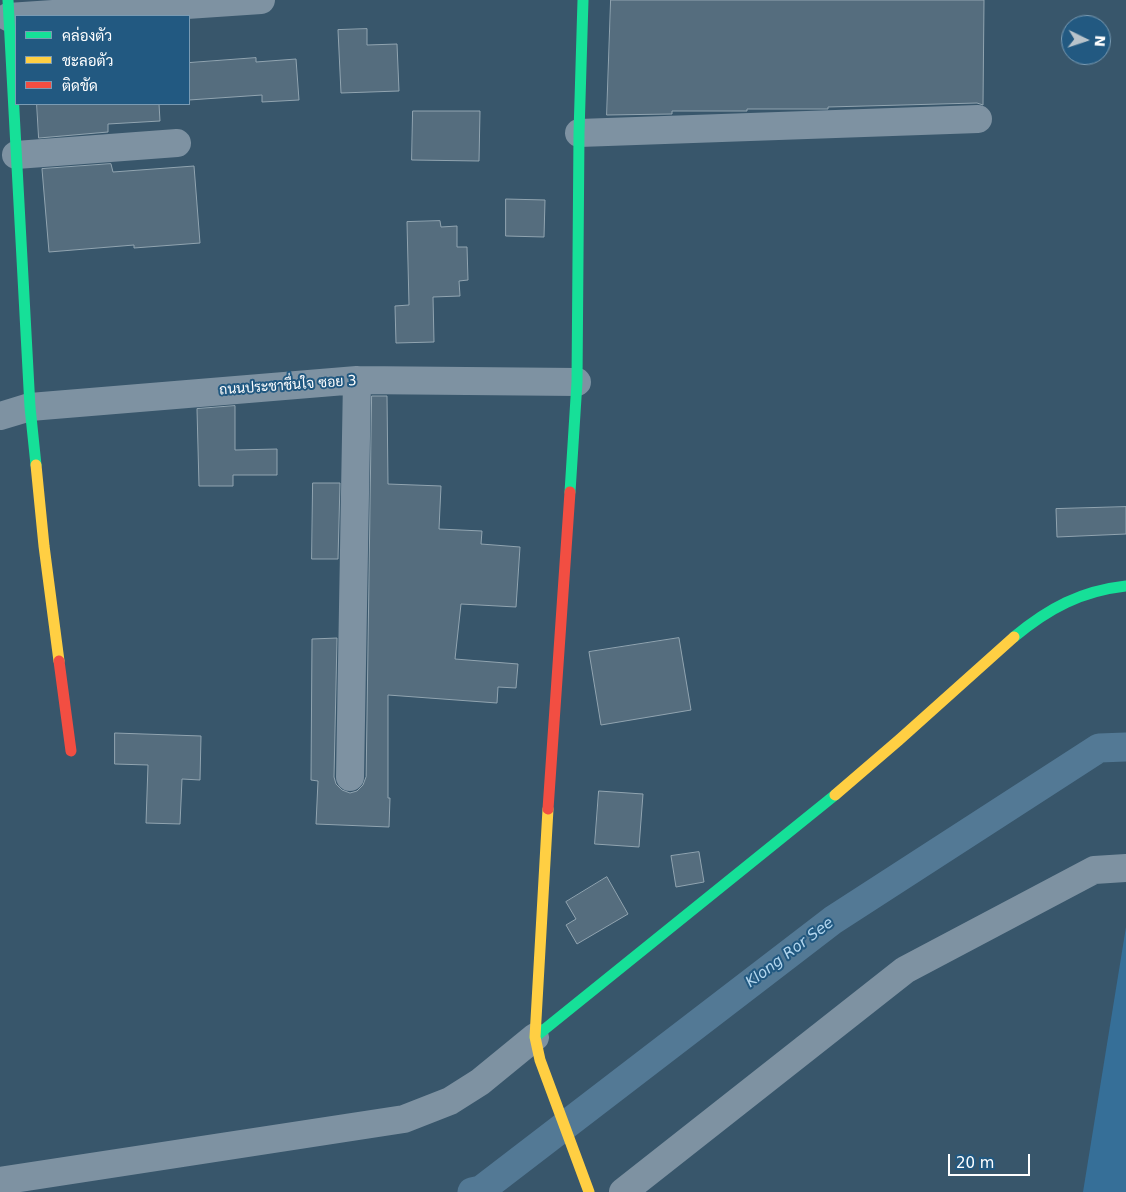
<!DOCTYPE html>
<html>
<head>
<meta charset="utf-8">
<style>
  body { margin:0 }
  #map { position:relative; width:1126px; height:1192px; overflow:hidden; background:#38566b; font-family:"DejaVu Sans",Sarabun,sans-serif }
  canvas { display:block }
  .legend { position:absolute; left:15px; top:15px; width:175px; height:90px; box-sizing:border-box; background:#225981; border:1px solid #7a9bb3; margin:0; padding:6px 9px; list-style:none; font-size:15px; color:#fff }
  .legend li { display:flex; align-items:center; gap:10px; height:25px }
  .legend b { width:25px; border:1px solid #7a9bb3 }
  .north { position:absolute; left:1061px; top:15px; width:50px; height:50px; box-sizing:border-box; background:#225981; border:1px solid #7a9bb3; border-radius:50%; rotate:94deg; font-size:14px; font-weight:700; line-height:20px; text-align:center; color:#fff }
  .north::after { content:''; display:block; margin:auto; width:18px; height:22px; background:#b9c4cb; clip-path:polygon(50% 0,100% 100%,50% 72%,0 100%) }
  .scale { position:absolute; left:948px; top:1154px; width:82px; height:22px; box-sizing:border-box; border:2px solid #fff; border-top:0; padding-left:6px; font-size:15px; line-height:18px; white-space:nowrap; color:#fff; -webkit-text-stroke:4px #225981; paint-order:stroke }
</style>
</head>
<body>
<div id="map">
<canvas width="1126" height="1192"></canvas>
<ul class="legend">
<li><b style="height:6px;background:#16e098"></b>คล่องตัว</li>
<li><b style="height:6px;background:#ffcf43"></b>ชะลอตัว</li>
<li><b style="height:6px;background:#f24e42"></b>ติดขัด</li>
</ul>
<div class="north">N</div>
<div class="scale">20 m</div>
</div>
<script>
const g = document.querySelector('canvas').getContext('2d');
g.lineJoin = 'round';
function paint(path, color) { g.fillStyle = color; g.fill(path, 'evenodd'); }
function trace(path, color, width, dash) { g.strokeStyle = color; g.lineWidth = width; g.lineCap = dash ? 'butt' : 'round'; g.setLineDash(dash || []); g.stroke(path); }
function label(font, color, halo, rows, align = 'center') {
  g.font = font + ' "DejaVu Sans",Sarabun,sans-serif'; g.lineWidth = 4; g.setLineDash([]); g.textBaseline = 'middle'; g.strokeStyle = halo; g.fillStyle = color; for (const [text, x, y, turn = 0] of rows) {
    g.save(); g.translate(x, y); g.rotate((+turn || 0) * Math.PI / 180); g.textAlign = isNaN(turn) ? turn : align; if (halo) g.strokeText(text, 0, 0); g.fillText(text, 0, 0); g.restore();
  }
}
paint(new Path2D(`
  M 1126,927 L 1126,1192 L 1083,1192 Z`), '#366f98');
trace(new Path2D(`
  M 472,1192 L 481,1190 L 833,920 L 1099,748 L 1126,747`), '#537995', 29);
const building = new Path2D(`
  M 611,0 L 984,0 L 983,105 L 977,103 L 828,107 L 828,109 L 747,109 L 747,111 L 672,111 L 672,114 L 607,115 Z
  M 367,29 L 367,45 L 397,44 L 399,91 L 341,93 L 338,30 Z
  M 256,58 L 256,62 L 296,59 L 299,100 L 262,102 L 262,95 L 189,100 L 189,63 Z
  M 37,104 L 159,104 L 160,121 L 108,124 L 108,132 L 39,138 Z
  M 413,111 L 480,111 L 479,161 L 412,160 Z
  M 111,164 L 113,172 L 194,166 L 200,243 L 134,248 L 134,245 L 49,252 L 42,169 Z
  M 506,199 L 545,200 L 544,237 L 506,236 Z
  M 440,221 L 441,227 L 457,226 L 457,247 L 467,247 L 468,280 L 459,281 L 460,296 L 433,297 L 434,342 L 396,343 L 395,306 L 409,305 L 407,222 Z
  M 372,396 L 387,396 L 388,484 L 441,486 L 439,529 L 482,531 L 481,544 L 520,547 L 516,607 L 461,604 L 455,659 L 518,664 L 516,688 L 498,687 L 497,703 L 388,695 L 388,798 L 390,798 L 389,827 L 316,824 L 318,781 L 311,780 L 312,639 L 337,638 L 334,777 L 336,784 L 342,790 L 350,793 L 357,791 L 363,785 L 366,777 Z
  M 235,406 L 235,450 L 277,449 L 277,475 L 233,475 L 233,486 L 199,486 L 197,409 Z
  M 313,483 L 340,483 L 338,559 L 312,559 Z
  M 1126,507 L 1126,534 L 1057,537 L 1056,509 Z
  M 679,638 L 691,710 L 601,725 L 589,652 Z
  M 115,733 L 201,736 L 200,780 L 182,779 L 180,824 L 146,823 L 148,765 L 115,764 Z
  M 599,791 L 643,794 L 639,847 L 595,844 Z
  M 699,852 L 704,882 L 676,887 L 671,856 Z
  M 607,877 L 628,914 L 577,944 L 566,925 L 576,919 L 566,902 Z`);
paint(building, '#556d7e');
trace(building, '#91a4b0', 1);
trace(new Path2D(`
  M 8,17 L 261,0
  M 579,133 L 978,119
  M 16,155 L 177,143
  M 0,416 L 30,407 L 357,380 L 577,382
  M 350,777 L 357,380
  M 0,1181 L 404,1119 L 450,1101 L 480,1082 L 535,1037
  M 623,1192 L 905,970 L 1094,870 L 1126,868`), '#7e92a2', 28);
trace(new Path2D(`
  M 8,0 L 30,407 L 36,465
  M 570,492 L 577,382 L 579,133 L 583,0
  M 1014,637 C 1049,608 1081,591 1126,586
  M 535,1037 L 835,795`), '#16e098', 11);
trace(new Path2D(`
  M 36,465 L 44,546 L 59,661
  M 835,795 L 899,740 L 1014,637
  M 548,809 L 535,1037 L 540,1060 L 589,1192`), '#ffcf43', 11);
trace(new Path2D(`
  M 59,661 L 71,751
  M 548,809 L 570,492`), '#f24e42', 11);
label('14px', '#fff', '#225981', [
  ["ถนนประชาชื่นใจ ซอย 3",288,386,-4]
]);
label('italic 15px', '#b4d7ef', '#225981', [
  ["Klong Ror See",790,953,-37]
]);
</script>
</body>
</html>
